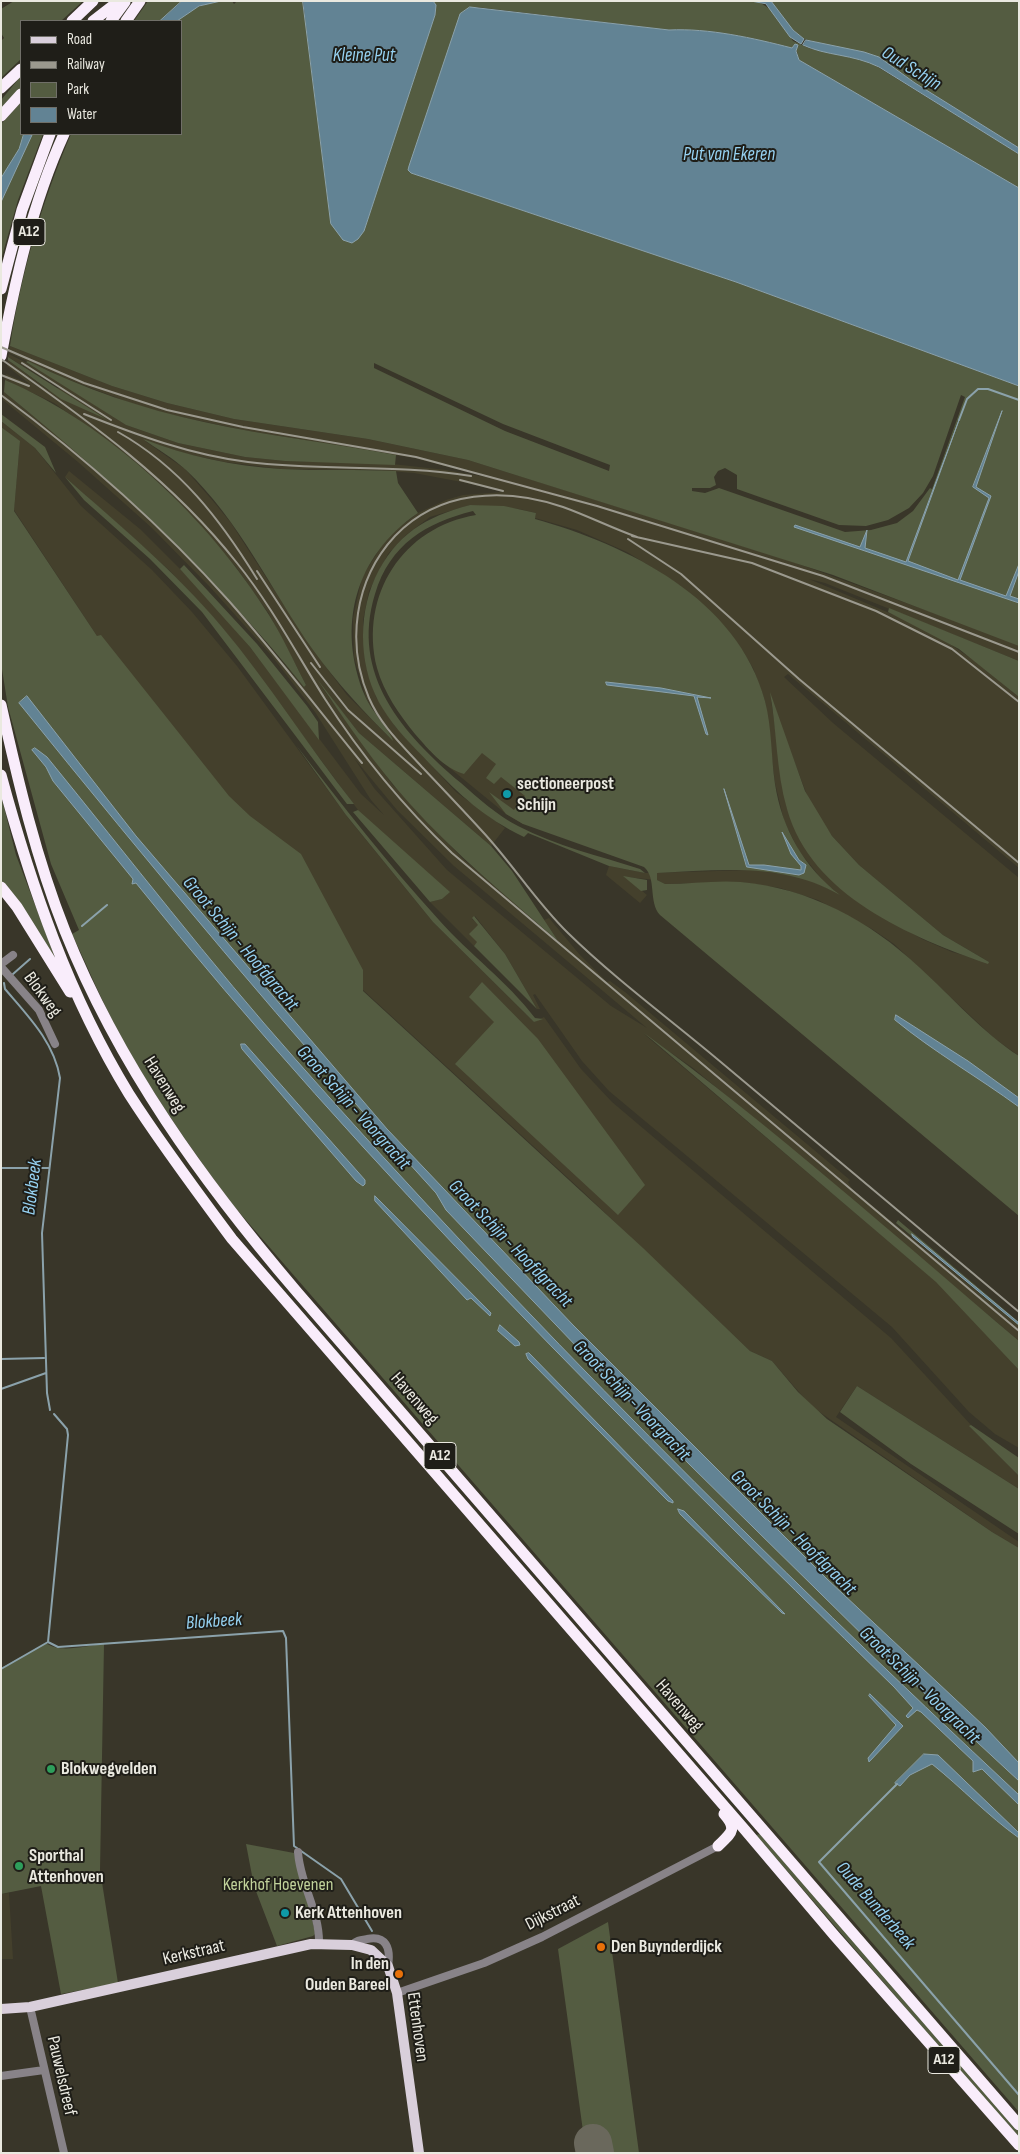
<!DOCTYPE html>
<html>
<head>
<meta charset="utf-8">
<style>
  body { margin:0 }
  #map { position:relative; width:1020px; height:2154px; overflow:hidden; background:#393629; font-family:"Sofia Sans Condensed",sans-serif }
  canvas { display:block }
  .frame { position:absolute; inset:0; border:2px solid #eae9e0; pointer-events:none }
  .legend { position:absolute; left:20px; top:20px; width:162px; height:115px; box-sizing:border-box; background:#1f1e18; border:1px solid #706f68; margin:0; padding:6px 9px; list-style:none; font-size:15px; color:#eae9e0 }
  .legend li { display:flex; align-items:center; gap:10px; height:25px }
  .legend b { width:25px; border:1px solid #706f68 }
</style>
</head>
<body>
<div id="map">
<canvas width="1020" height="2154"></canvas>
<div class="frame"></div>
<ul class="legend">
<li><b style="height:6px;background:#d9cfdb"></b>Road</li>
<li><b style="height:6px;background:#9b998e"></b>Railway</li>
<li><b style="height:14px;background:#545c41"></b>Park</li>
<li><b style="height:14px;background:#628394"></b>Water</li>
</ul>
</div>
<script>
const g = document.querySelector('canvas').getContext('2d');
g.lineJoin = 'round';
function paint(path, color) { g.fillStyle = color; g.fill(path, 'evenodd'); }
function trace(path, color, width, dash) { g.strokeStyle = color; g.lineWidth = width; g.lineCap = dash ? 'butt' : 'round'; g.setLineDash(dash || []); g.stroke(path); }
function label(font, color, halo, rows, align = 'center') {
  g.font = font + ' "Sofia Sans Condensed",sans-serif'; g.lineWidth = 4; g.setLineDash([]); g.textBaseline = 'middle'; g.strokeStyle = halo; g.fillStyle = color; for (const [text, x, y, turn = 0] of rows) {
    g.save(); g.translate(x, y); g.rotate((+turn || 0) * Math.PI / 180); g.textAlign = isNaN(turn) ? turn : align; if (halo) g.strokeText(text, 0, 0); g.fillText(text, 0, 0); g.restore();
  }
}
paint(new Path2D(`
  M 10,346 L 112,386 L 167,403 L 234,419 L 368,439 L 468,460 L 785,559 L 1019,644 L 1019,661 L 825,583 L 809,579 L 906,620 L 938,636 L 975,661 L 1019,697 L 1019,868 L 788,674 L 784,677 L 833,723 L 1019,878 L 1019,1056 L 994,1038 L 894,944 L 872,929 L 818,900 L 780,888 L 740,882 L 665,884 L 657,880 L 625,877 L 647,895 L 640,903 L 606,875 L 609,866 L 645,873 L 752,870 L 803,877 L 836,892 L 824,882 L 799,851 L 784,821 L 775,783 L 765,701 L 753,668 L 744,653 L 728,631 L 703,605 L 672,580 L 627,552 L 577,530 L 535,518 L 536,513 L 519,509 L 470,505 L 430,517 L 406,535 L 388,554 L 369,591 L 363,620 L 363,635 L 366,665 L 376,697 L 395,726 L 456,792 L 505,828 L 491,846 L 359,733 L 321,686 L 392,784 L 462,858 L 558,941 L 544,920 L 549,918 L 580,955 L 607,982 L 610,981 L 625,992 L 850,1180 L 848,1182 L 852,1189 L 1019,1326 L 1019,1341 L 853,1201 L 693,1068 L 644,1034 L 938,1283 L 1015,1365 L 1019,1370 L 1019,1448 L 995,1434 L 969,1412 L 892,1327 L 609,1091 L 582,1061 L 535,994 L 533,995 L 540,1009 L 537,1009 L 505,954 L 475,916 L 472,919 L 479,925 L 478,942 L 474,946 L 430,902 L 442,899 L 449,892 L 361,814 L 222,627 L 169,570 L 65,477 L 69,471 L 140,529 L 205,594 L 250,647 L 361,794 L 384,815 L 371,800 L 315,712 L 271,655 L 210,587 L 152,528 L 78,462 L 3,400 L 4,392 L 81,455 L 156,523 L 214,582 L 304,687 L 306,685 L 269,614 L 236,567 L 167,490 L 133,460 L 54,403 L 5,380 L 6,374 L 31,385 L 7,366 L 8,360 L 48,390 L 60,388 L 8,357 L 9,354 L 50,375 L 126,425 L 178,443 L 245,457 L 285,461 L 383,463 L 446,470 L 492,478 L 414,458 L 248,431 L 168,414 L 133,404 L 67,379 L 9,353 ZM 145,441 L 187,454 L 225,462 L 281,469 L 375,470 L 414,473 L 467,483 L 503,492 L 463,495 L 446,500 L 418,513 L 393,532 L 382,545 L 362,577 L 353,618 L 354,657 L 366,698 L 393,741 L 347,695 L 313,650 L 231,523 L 213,501 L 185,469 ZM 771,700 L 810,803 L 832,836 L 859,865 L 943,935 L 989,962 L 952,952 L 922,939 L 863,905 L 833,881 L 787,808 ZM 354,758 L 397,810 L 454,866 L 647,1028 L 611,1006 L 447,870 L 374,788 Z
  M 1,421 L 35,448 L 81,506 L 152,570 L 192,612 L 237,666 L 349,819 L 433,922 L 534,1022 L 544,1017 L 581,1069 L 612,1102 L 891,1338 L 971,1425 L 970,1427 L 1019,1476 L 1019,1489 L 857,1386 L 836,1417 L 1019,1542 L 1019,1548 L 992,1532 L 811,1406 L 772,1361 L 750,1351 L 580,1189 L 363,990 L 97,636 L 14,510 L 20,442 L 1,427 Z
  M 478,743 L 529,797 L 523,824 L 506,814 L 435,756 Z
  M 9,1893 L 13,1959 L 1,1959 L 1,1894 Z`), '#44402c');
paint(new Path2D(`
  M 14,1 L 83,1 L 61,21 L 21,21 L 21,59 L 1,78 L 1,41 L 4,38 L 1,33 L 1,9 Z
  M 148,1 L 182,1 L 160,21 L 134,21 Z
  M 204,1 L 232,1 L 234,4 L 237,1 L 303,1 L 303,9 L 364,230 L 435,15 L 436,9 L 433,1 L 759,2 L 770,9 L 793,41 L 811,49 L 868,61 L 1019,154 L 1019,188 L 799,60 L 795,44 L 792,48 C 753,38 710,28 669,30 L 476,7 L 411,173 L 736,282 L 1019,386 L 1019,646 L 833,575 L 468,460 L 368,439 L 234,419 L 167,403 L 112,386 L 10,346 C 21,274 42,201 71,134 L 181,134 L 181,21 L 177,21 L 193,9 L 206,4 ZM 374,363 L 503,424 L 610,465 L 609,471 L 505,431 L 374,368 ZM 961,395 L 965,397 L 932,489 L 930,488 L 913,511 L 897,523 L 871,530 L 845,532 L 719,488 L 705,493 L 692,491 L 692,488 L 710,488 L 716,485 L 714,477 L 718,471 L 725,468 L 737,475 L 737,489 L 839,525 L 866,526 L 888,520 L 909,508 L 923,493 L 933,476 Z
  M 771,1 L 1019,1 L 1019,148 L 915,83 L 879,57 L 804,39 L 791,28 Z
  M 21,76 L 21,90 L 1,111 L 1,100 Z
  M 21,102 L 21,134 L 43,134 L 18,200 L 1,260 L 1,124 Z
  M 8,357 L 106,419 L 61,399 L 8,360 Z
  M 28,361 C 84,389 143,409 204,422 C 268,436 332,443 396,455 L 395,465 L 285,461 L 245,457 L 178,443 L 126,425 L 26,362 Z
  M 5,380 C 109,424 209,519 269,615 C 283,637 294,662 306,685 L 304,687 C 215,576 114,481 4,392 Z
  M 1,414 L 45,447 L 56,473 L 35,448 L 1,421 Z
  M 1,427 L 20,441 L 14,511 L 97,636 L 101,635 L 229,796 L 250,816 L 301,854 L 363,970 L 363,991 L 643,1248 L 750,1351 L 772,1361 L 798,1392 L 827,1419 L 992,1532 L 1019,1548 L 1019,2112 L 232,1204 C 197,1157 163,1109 133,1058 C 109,1019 92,976 72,934 L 79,930 L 51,864 L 8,707 L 1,663 Z
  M 143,439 C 187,456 233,466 281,469 C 319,471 357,469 396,471 L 398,483 L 418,513 C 355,556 336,626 365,696 C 370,709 392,733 393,741 C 364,712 337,683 313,650 C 271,590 239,520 186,470 C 173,458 157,449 143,439 Z
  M 65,477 C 119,525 175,571 222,627 C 269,683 308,746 354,804 L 347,804 L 202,612 L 150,559 L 84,500 Z
  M 470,505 L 504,506 L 536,513 L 535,519 C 628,545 738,599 765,701 C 772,728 771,756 775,784 C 782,829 804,867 840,895 C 783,862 720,870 657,873 L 657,880 L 665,884 C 690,884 716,880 741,882 C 809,888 870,921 919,967 C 952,997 982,1032 1019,1056 L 1019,1216 L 660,915 C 648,902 657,878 644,867 L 523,824 L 506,814 L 489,792 L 514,810 L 525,796 L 501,777 L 494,784 L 486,778 L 496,764 L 482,753 L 464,774 C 444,768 429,750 415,734 C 399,714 384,693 377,668 C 359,595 403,527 476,515 L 473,511 C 426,523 390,544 375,594 C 350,675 403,734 461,783 C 479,799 497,815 518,826 C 556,846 600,856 640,869 L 645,873 L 609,866 L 528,833 L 524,837 C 483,817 461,796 429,763 C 413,746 395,729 383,709 C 359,671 357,618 375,578 C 396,534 425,517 470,505 Z
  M 184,565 L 257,644 L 307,706 L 318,722 L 319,740 L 250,647 L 180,569 Z
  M 889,608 L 1019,661 L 1019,697 L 959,649 L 888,612 Z
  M 317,679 L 359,733 L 491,846 L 512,871 L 558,941 C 507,897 455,854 410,804 C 375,765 346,722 317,679 Z
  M 770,692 L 805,791 L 832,836 L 859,865 L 943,935 L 989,962 L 988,964 C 911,937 811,896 787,809 C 776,771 777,731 770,692 Z
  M 296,745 C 342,805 388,864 439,920 C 469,954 507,981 535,1018 L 543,1019 L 534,1022 L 433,922 L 346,815 Z
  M 1,795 L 16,855 L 58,965 L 1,884 Z
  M 358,810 L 450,892 L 442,899 L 430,902 L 353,812 Z
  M 623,876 L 647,880 L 647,890 L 641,891 Z
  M 474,916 L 505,954 L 537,1009 L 474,946 L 477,942 L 469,934 L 478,925 L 472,918 Z
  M 482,982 L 538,1039 L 645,1185 L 618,1215 L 455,1064 L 494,1022 L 469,997 Z
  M 644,1033 C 775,1128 896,1237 1019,1341 L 1019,1370 L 936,1282 Z
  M 898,1220 L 1019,1322 L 1019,1326 L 896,1223 Z
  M 857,1386 L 1019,1489 L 1019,1534 L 911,1464 L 840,1412 Z
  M 971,1425 L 1019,1458 L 1019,1476 L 969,1426 Z
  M 46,1643 C 60,1654 87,1645 104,1644 L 100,1870 L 118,1983 L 61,1994 L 41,1886 L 1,1894 L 1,1668 Z
  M 760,1834 L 1019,2131 L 1019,2139 L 756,1835 Z
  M 246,1844 L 294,1853 C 299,1881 311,1906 315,1934 L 313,1936 L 277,1946 L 254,1886 Z
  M 608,1922 L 639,2153 L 586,2153 L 558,1949 Z`), '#545c41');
const water = new Path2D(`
  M 182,1 L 221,1 L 199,6 L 177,21 L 160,21 Z
  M 303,1 L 433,1 L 436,5 L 435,15 L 364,231 L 358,239 L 352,243 L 343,240 L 331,224 Z
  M 751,1 L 771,1 L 793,30 L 804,39 L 801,44 L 790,37 L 766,4 Z
  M 470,7 L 669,30 C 709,28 753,38 792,48 L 795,44 L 798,45 L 796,51 L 799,60 L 1019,188 L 1019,386 L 736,282 L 411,173 L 408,170 L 409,166 L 460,14 Z
  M 806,40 L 864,52 L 879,57 L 915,83 L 1019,148 L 1019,154 L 879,67 C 853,54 826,56 803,45 Z
  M 24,134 L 32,135 L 1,202 L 1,178 L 19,149 Z
  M 1002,411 L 976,487 L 991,496 L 960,580 L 1006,596 L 1019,564 L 1019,571 L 1010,596 L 1019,599 L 1019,603 L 794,527 L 795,525 L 860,547 L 867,530 L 865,548 L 906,562 L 959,420 L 908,561 L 958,580 L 989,498 L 973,487 Z
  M 606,682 L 661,688 L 711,698 L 697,697 L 708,735 L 706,734 L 694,696 L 607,685 Z
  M 27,696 L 136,836 L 387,1129 L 573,1325 L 827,1579 L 985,1727 L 1019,1763 L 1019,1781 L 882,1654 L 688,1463 L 446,1210 L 436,1193 C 291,1035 154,870 19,703 Z
  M 35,748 L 47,757 C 130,859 210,963 297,1061 C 524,1318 769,1561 1019,1795 L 1019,1805 L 982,1769 L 973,1772 L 973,1761 L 921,1712 L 917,1710 L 908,1718 L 906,1716 L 913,1708 L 894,1687 C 631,1430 367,1170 136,883 L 132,884 L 133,879 L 53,781 L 46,767 L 32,750 Z
  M 724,789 L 749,865 L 764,865 L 801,870 L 801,866 L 791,854 L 782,832 L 799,860 L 806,865 L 804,873 L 799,875 L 747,867 Z
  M 896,1015 L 968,1061 L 1019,1098 L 1019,1107 C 978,1077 934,1052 895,1020 Z
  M 241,1044 L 245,1044 L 365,1180 L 365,1184 L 363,1186 L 356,1181 L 242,1049 Z
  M 375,1196 L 491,1313 L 490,1316 L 471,1298 L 467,1300 L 375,1201 Z
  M 912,1234 L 1019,1323 L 1019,1325 L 913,1237 Z
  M 500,1325 L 519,1342 L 520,1345 L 515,1346 L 498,1331 Z
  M 529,1353 L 673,1501 L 673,1503 L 668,1501 L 528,1359 L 526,1354 Z
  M 678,1509 L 684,1511 L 785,1614 L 782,1613 L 680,1514 Z
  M 870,1694 L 903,1726 L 869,1762 L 868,1758 L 896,1725 L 869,1696 Z
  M 924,1754 L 938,1755 L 1019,1833 L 1019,1838 C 988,1816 962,1788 932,1764 L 910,1775 L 900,1786 L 895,1783 Z`);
paint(water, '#628394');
trace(water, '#8ba2ab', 1);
trace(new Path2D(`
  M 959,420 L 967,399 L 978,389 L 988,389 L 1019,400
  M 82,926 L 107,905
  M 13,974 L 30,959
  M 4,983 L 5,989 C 28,1016 54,1042 60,1078 L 42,1233 L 47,1393 L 50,1410
  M 1,1168 L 49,1168
  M 1,1359 L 44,1358
  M 1,1389 L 46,1373
  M 54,1414 L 67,1429 L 68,1435 L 48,1642 L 58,1647 L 283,1631 L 286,1638 L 294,1846 L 341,1879 L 372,1931
  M 1,1669 L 48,1642
  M 897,1784 L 819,1862 L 1019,2095`), '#8ba2ab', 2);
trace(new Path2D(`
  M 593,2143 L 595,2153`), '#6a685c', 38);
trace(new Path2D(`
  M 1,964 L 13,955
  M 1,967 L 39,1010 L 55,1044
  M 298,1852 C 300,1884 320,1912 319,1944
  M 352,1945 C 357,1940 361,1940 367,1939 C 386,1935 391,1948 388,1966
  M 397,1993 L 484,1963 L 542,1937 L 718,1846
  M 30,2007 L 64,2153
  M 1,2076 L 44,2070`), '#888388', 8);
trace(new Path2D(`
  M 1,2009 L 30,2007 L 311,1944 L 352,1945 L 371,1950 L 388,1966 L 397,1993 L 419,2153`), '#d9cfdb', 10);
trace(new Path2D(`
  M 72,21 L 93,1
  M 93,21 L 119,1
  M 111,21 L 125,2
  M 126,21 L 140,1
  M 1,88 L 21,69
  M 1,116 L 21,94
  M 1,289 L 22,210 L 50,134
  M 1,356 C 15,281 32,204 64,134
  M 1,705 C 18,781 36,858 65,931 C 119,1066 203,1182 297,1292 L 1019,2125
  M 1,775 C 31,886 69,996 129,1094 C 161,1144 197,1192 232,1239 L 745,1830 L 834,1935 L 1019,2145
  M 1,887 L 17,907 L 70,992
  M 718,1846 C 731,1833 738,1830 724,1814`), '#f9edfb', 11);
trace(new Path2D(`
  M 1,347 L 84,383 L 167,410 L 243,427 L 416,457 L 597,506 L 823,576 L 1019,652
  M 1,359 C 87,420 171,479 237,563 C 271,605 296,653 325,699 C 361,755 404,807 452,853 L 1019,1331
  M 22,363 L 111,420
  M 1,375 L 29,386
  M 1,395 C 83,456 161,525 229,601 C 275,653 318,709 362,763
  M 84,414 C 137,435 191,455 248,462 C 322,471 397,464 471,476
  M 118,432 C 180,467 220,519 257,579
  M 460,480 L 503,491
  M 632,536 L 752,563 L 876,611 L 952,649 L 1019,702
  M 637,537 C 612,528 588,516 563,507 C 505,487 439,490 395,536 C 354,580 346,644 369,698 C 381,726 403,746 422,767 C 442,788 462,809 482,831 C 512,863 536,902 568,933 C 614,978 667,1017 716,1058 C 817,1143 918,1228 1019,1312
  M 628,539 L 681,574 L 799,679 L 1019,863
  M 257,571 L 320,667
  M 311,663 L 348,710 L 421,774`), '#9b998e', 2);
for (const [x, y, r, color] of [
  [507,794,5,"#0f9aa8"],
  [51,1769,5,"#2e9e5b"],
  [19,1866,5,"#2e9e5b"],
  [285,1913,5,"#0f9aa8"],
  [601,1947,5,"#e8710a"],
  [399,1974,5,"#e8710a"]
]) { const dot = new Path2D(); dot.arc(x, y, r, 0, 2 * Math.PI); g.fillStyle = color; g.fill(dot); trace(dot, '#1f1e18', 2); }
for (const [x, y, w] of [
  [29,232,32],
  [440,1456,32],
  [944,2060,32]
]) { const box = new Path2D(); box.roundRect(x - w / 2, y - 13.5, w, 27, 4); g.fillStyle = '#1f1e18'; g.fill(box); trace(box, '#eae9e0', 1); }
label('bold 16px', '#eae9e0', null, [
  ["A12",29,232],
  ["A12",440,1456],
  ["A12",944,2060]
]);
label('bold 18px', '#eae9e0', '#1f1e18', [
  ["sectioneerpost",517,784],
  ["Schijn",517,805],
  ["Blokwegvelden",61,1769],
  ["Sporthal",29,1856],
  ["Attenhoven",29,1877],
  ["Kerk Attenhoven",295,1913],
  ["Den Buynderdijck",611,1947],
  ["In den",389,1964,"right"],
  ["Ouden Bareel",389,1985,"right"]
], 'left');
label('18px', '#eae9e0', '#1f1e18', [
  ["Blokweg",42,995,54],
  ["Havenweg",164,1085,58],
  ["Havenweg",414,1399,49],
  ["Havenweg",679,1706,49],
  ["Dijkstraat",553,1913,-27],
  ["Kerkstraat",194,1953,-13],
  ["Ettenhoven",417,2027,82],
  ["Pauwelsdreef",61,2076,77]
]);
label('18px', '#c1d29b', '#1f1e18', [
  ["Kerkhof Hoevenen",278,1885]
]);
label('italic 19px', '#96d2f2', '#1f1e18', [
  ["Kleine Put",364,56],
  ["Oud Schijn",911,69,32],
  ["Put van Ekeren",729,155],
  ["Groot Schijn - Hoofdgracht",240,944,50],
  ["Groot Schijn - Voorgracht",353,1108,48],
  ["Blokbeek",33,1187,-83],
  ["Groot Schijn - Hoofdgracht",510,1244,46],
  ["Groot Schijn - Voorgracht",631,1401,46],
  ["Groot Schijn - Hoofdgracht",793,1533,45],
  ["Blokbeek",214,1622,-4],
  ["Groot Schijn - Voorgracht",919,1686,44],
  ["Oude Bunderbeek",875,1906,49]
]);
</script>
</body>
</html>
